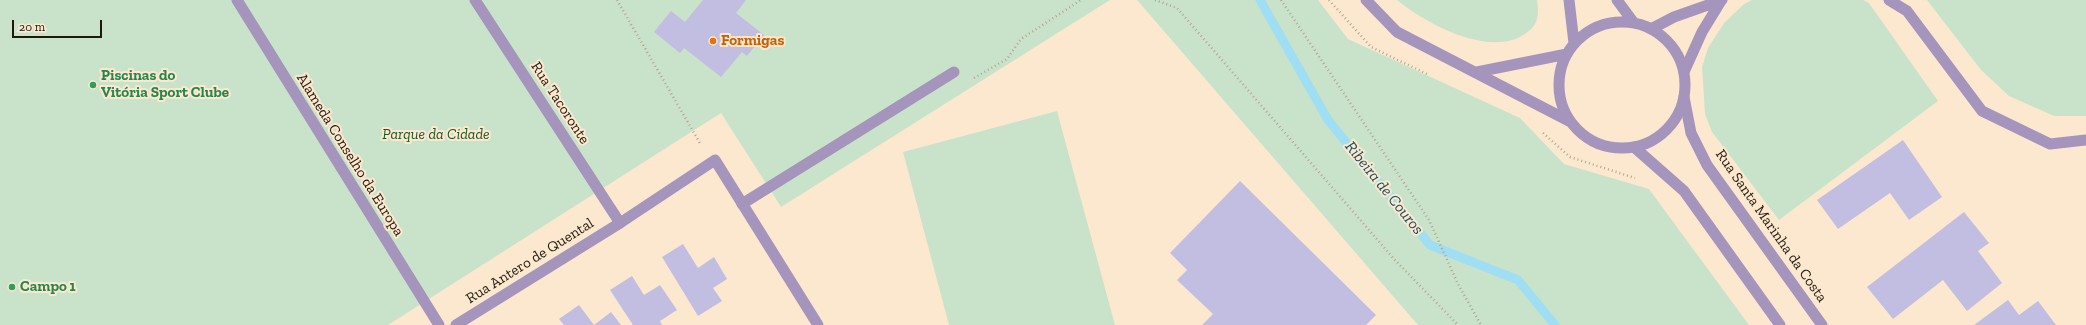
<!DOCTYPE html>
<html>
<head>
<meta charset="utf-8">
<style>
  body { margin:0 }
  #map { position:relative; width:2086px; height:325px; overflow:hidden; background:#fce8cf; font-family:"Zilla Slab",serif }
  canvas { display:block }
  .scale { position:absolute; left:12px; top:20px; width:90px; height:18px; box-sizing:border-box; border:2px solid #21180d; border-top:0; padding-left:5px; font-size:12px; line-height:14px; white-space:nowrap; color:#21180d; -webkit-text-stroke:3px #fce8cf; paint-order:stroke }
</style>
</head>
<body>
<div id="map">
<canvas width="2086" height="325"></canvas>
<div class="scale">20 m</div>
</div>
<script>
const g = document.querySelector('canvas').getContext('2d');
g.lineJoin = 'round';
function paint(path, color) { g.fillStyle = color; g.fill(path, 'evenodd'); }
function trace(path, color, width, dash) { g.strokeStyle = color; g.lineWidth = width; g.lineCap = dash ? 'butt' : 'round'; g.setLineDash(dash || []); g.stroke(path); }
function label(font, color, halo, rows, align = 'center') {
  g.font = font + ' "Zilla Slab",serif'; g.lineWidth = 4; g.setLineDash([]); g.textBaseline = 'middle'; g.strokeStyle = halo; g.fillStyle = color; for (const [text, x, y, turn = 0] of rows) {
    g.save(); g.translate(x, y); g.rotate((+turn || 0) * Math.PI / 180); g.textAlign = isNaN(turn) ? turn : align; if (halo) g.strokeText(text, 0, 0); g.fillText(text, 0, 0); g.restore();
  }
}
paint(new Path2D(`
  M 0,0 L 1110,0 L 781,207 L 721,113 L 388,325 L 0,325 Z
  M 1137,0 L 1318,0 L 1348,39 L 1520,118 L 1564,164 L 1649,189 L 1749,325 L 1418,325 Z
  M 1397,0 L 1537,0 C 1539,15 1539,25 1525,34 C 1490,58 1426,24 1397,0 Z
  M 1752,0 L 1863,0 L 1869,3 L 1938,101 L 1779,220 L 1712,132 L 1705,114 L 1702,67 L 1708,48 L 1724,23 L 1744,4 Z
  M 1927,0 L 2086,0 L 2086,116 L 2054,116 L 2009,96 L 1981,70 Z
  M 1057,111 L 1115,325 L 949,325 L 903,152 Z`), '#c9e3ca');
trace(new Path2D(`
  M 1260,0 L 1328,120 L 1430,245 L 1518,280 L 1555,325`), '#9fdef3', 9);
paint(new Path2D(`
  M 703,0 L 746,0 L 736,13 L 764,35 L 747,56 L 742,52 L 721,77 L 684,48 L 680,53 L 654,32 L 671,11 L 685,22 Z
  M 1903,140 L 1942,197 L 1909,220 L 1890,193 L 1838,229 L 1817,200 Z
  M 1240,181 L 1376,315 L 1366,325 L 1202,325 L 1213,314 L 1177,280 L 1187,270 L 1170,253 Z
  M 1964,212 L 1989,243 L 1978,251 L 2002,283 L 1967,311 L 1943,280 L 1893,319 L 1867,287 Z
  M 683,244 L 698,268 L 714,257 L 727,279 L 713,288 L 722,301 L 698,316 L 662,257 Z
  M 632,276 L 644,295 L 660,285 L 677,310 L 660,321 L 662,325 L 633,325 L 610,290 Z
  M 2008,300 L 2019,315 L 2038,301 L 2056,325 L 1974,325 Z
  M 579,305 L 594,325 L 564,325 L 559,319 Z
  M 611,312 L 621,325 L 594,325 Z`), '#c2bee2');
trace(new Path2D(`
  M 617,0 L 701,145
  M 1155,0 L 1177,8 L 1394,259 L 1458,325
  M 1281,0 L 1429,220 L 1458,284 L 1481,325
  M 1329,0 L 1371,47 L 1429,75
  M 974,78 L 1007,59 L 1021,39 L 1081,0
  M 1543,133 L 1570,157 L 1635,178`), '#b4a490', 2.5, [1, 3]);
trace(new Path2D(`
  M 237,0 L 439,325
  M 475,0 L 620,223
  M 742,204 L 954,72`), '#a594bb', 11);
trace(new Path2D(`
  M 1889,0 L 1907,11 L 1982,111 L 2050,144 L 2086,140
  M 1651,29 L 1674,17 L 1722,0
  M 1684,72 L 1702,32 L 1721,1
  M 1684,97 L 1691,133 L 1707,165 L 1822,325
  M 1634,147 L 1684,191 L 1780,325
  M 456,325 L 620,223 L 715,160 L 818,325`), '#a594bb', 11);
trace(new Path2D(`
  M 1366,0 L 1397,32 L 1569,121
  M 1569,0 L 1574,43
  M 1617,0 L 1634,23
  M1559 85a63 63 0 1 1 126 0a63 63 0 1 1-126 0Z
  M 1477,72 L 1567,54`), '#a594bb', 11);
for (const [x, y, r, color] of [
  [713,41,4,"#e8710a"],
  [93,85,4,"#2e9e5b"],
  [12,287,4,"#2e9e5b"]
]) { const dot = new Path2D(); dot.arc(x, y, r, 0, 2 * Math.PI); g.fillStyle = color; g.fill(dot); trace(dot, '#fce8cf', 1.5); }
label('bold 15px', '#c56008', '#fce8cf', [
  ["Formigas",721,41]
], 'left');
label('bold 15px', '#27864d', '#fce8cf', [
  ["Piscinas do",101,76],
  ["Vitória Sport Clube",101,93],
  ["Campo 1",20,287]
], 'left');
label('15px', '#21180d', '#fce8cf', [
  ["Rua Tacoronte",560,103,57],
  ["Alameda Conselho da Europa",350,155,58],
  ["Rua Santa Marinha da Costa",1771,226,55],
  ["Rua Antero de Quental",530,261,-32]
]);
label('italic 15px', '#1c5523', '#fce8cf', [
  ["Parque da Cidade",436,135]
]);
label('italic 16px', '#174c5c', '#fce8cf', [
  ["Ribeira de Couros",1384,188,51]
]);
</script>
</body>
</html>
